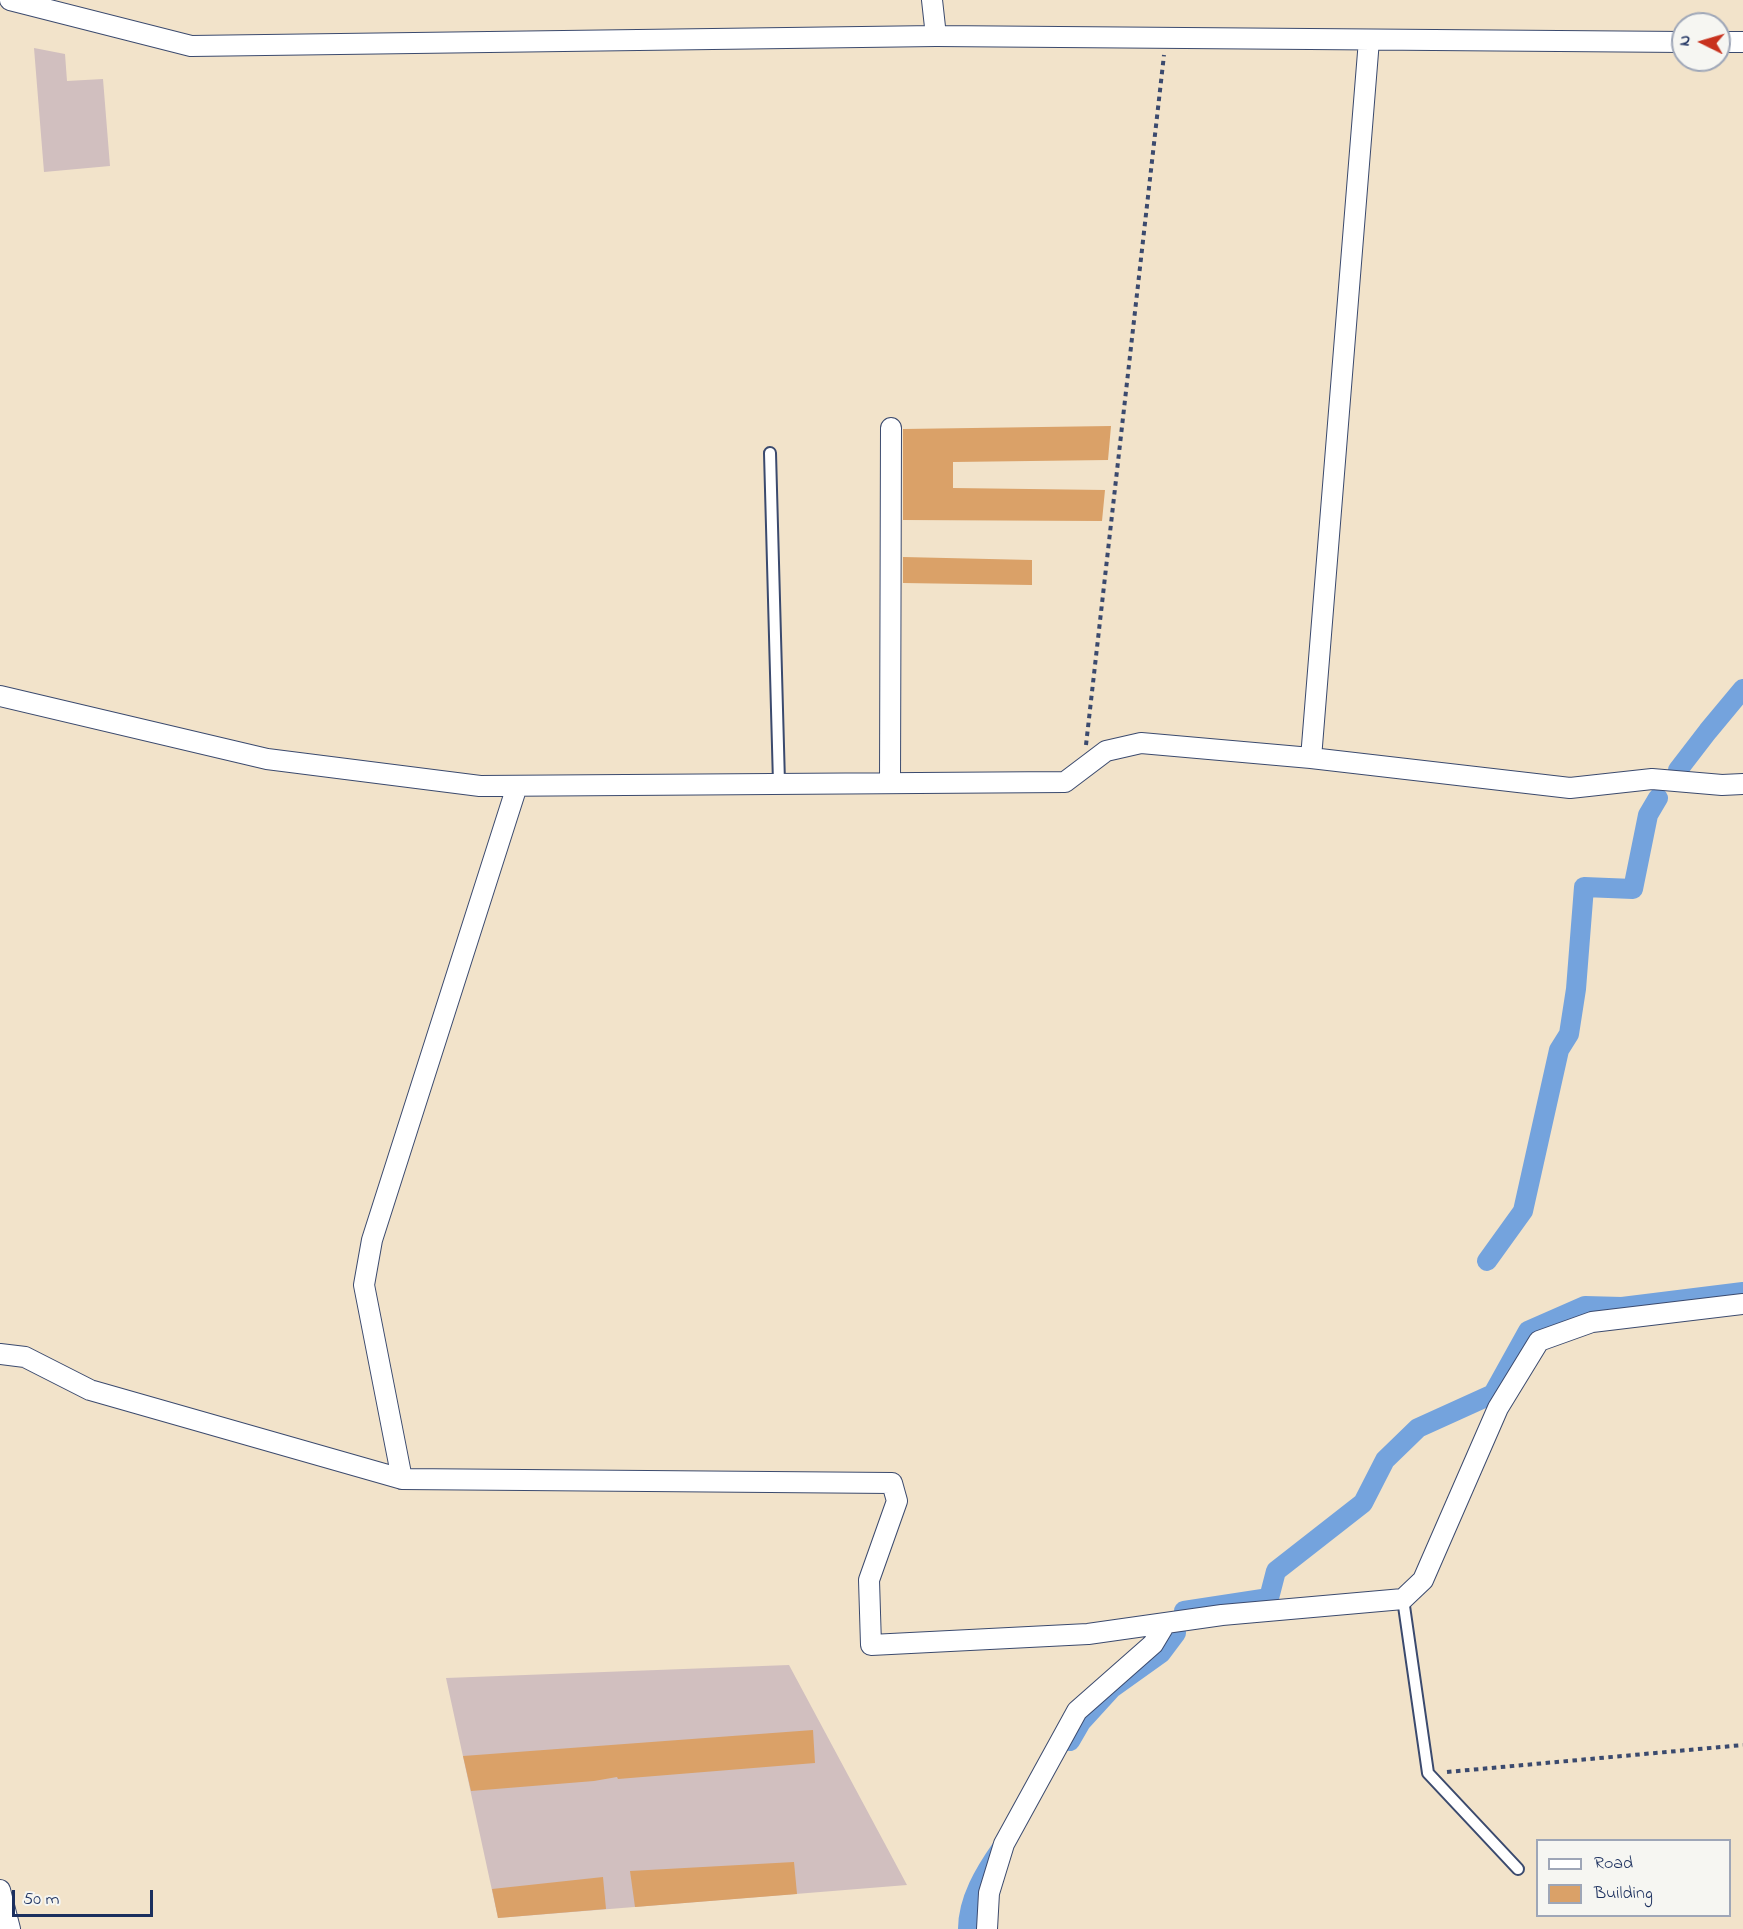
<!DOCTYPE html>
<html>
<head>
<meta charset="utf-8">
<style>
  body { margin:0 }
  #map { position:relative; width:1743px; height:1929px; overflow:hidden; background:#f2e3ca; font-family:"Indie Flower",sans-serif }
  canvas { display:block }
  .legend { position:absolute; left:1536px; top:1839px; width:195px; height:78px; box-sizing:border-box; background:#f6f6f2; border:2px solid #9ea6b7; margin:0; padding:8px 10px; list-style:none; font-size:18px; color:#1b2f5e }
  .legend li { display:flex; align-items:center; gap:12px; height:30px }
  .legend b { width:30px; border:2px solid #9ea6b7 }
  .north { position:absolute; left:1671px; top:12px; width:60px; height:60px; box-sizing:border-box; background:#f6f6f2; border:2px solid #9ea6b7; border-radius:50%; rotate:275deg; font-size:16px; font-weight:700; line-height:24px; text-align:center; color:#1b2f5e }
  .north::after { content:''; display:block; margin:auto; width:21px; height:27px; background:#c8321e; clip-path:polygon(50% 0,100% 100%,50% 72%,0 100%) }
  .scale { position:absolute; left:12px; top:1890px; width:141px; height:27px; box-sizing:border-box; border:3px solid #1b2f5e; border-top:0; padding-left:8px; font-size:18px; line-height:21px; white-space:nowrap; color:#1b2f5e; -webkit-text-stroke:4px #f6f6f2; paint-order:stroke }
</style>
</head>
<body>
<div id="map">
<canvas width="1743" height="1929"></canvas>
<ul class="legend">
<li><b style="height:8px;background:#fff"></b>Road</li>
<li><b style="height:16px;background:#daa168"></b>Building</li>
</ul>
<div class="north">N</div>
<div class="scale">50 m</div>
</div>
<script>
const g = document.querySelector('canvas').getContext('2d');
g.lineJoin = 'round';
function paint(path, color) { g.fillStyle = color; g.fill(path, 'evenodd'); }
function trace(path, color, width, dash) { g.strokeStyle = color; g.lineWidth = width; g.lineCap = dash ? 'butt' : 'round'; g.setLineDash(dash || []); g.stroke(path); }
paint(new Path2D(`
  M 34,48 L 65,54 L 67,81 L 103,79 L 110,166 L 44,172 Z
  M 789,1665 L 907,1885 L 498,1918 L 446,1678 Z`), '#d1bfbf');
trace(new Path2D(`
  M 1678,770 L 1708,731 L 1743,689
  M 1487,1261 L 1523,1211 L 1559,1050 L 1569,1034 L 1576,989 L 1584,887 L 1633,889 L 1648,815 L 1658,798
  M 1184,1611 L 1269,1598 L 1276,1571 L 1363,1503 L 1385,1460 L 1418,1428 L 1493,1394 L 1528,1331 L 1585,1306 L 1622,1307 L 1743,1292
  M 1070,1741 L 1081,1722 L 1112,1688 L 1161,1653 L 1176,1633
  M 968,1929 C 968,1900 985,1872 1001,1849`), '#74a3dd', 20);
paint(new Path2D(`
  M 1111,426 L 1108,460 L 953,462 L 953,488 L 1105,490 L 1102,521 L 903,520 L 903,429 Z
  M 903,557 L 1032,560 L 1032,585 L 903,583 Z
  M 813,1730 L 815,1763 L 618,1779 L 617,1777 L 594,1781 L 471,1791 L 463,1756 Z
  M 794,1862 L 797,1894 L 635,1907 L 630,1871 Z
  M 603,1877 L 606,1909 L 498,1918 L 492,1889 Z`), '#daa168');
const service = new Path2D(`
  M 770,453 L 779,783
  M 1403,1599 L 1428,1773 L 1518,1869`);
const minor = new Path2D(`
  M 10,0 L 191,46 L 936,36 L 1683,42
  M 932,0 L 936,36
  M 1719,42 L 1743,42
  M 0,696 L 267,759 L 480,786 L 1065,782 L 1106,751 L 1141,743 L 1311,758 L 1570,788 L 1652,779 L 1722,785 L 1743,784
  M 1311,758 L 1369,40
  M 890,783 L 891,428
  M 0,1354 L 25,1357 L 90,1390 L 402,1479 L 892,1483 L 897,1501 L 869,1580 L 871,1645 L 1088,1634 L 1222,1615 L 1403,1599 L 1423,1580 L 1498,1408 L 1539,1341 L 1592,1322 L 1743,1304
  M 402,1479 L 364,1285 L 372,1240 L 517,786
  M 0,1890 L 10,1929
  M 987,1929 L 989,1893 L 1004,1844 L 1077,1711 L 1153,1644 L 1165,1624`);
trace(service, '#3b4a6e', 14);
trace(minor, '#3b4a6e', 22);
trace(new Path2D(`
  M 1086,745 L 1164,55
  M 1447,1772 L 1743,1745`), '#3b4a6e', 4, [4.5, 4.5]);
trace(service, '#fff', 10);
trace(minor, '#fff', 20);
</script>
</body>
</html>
